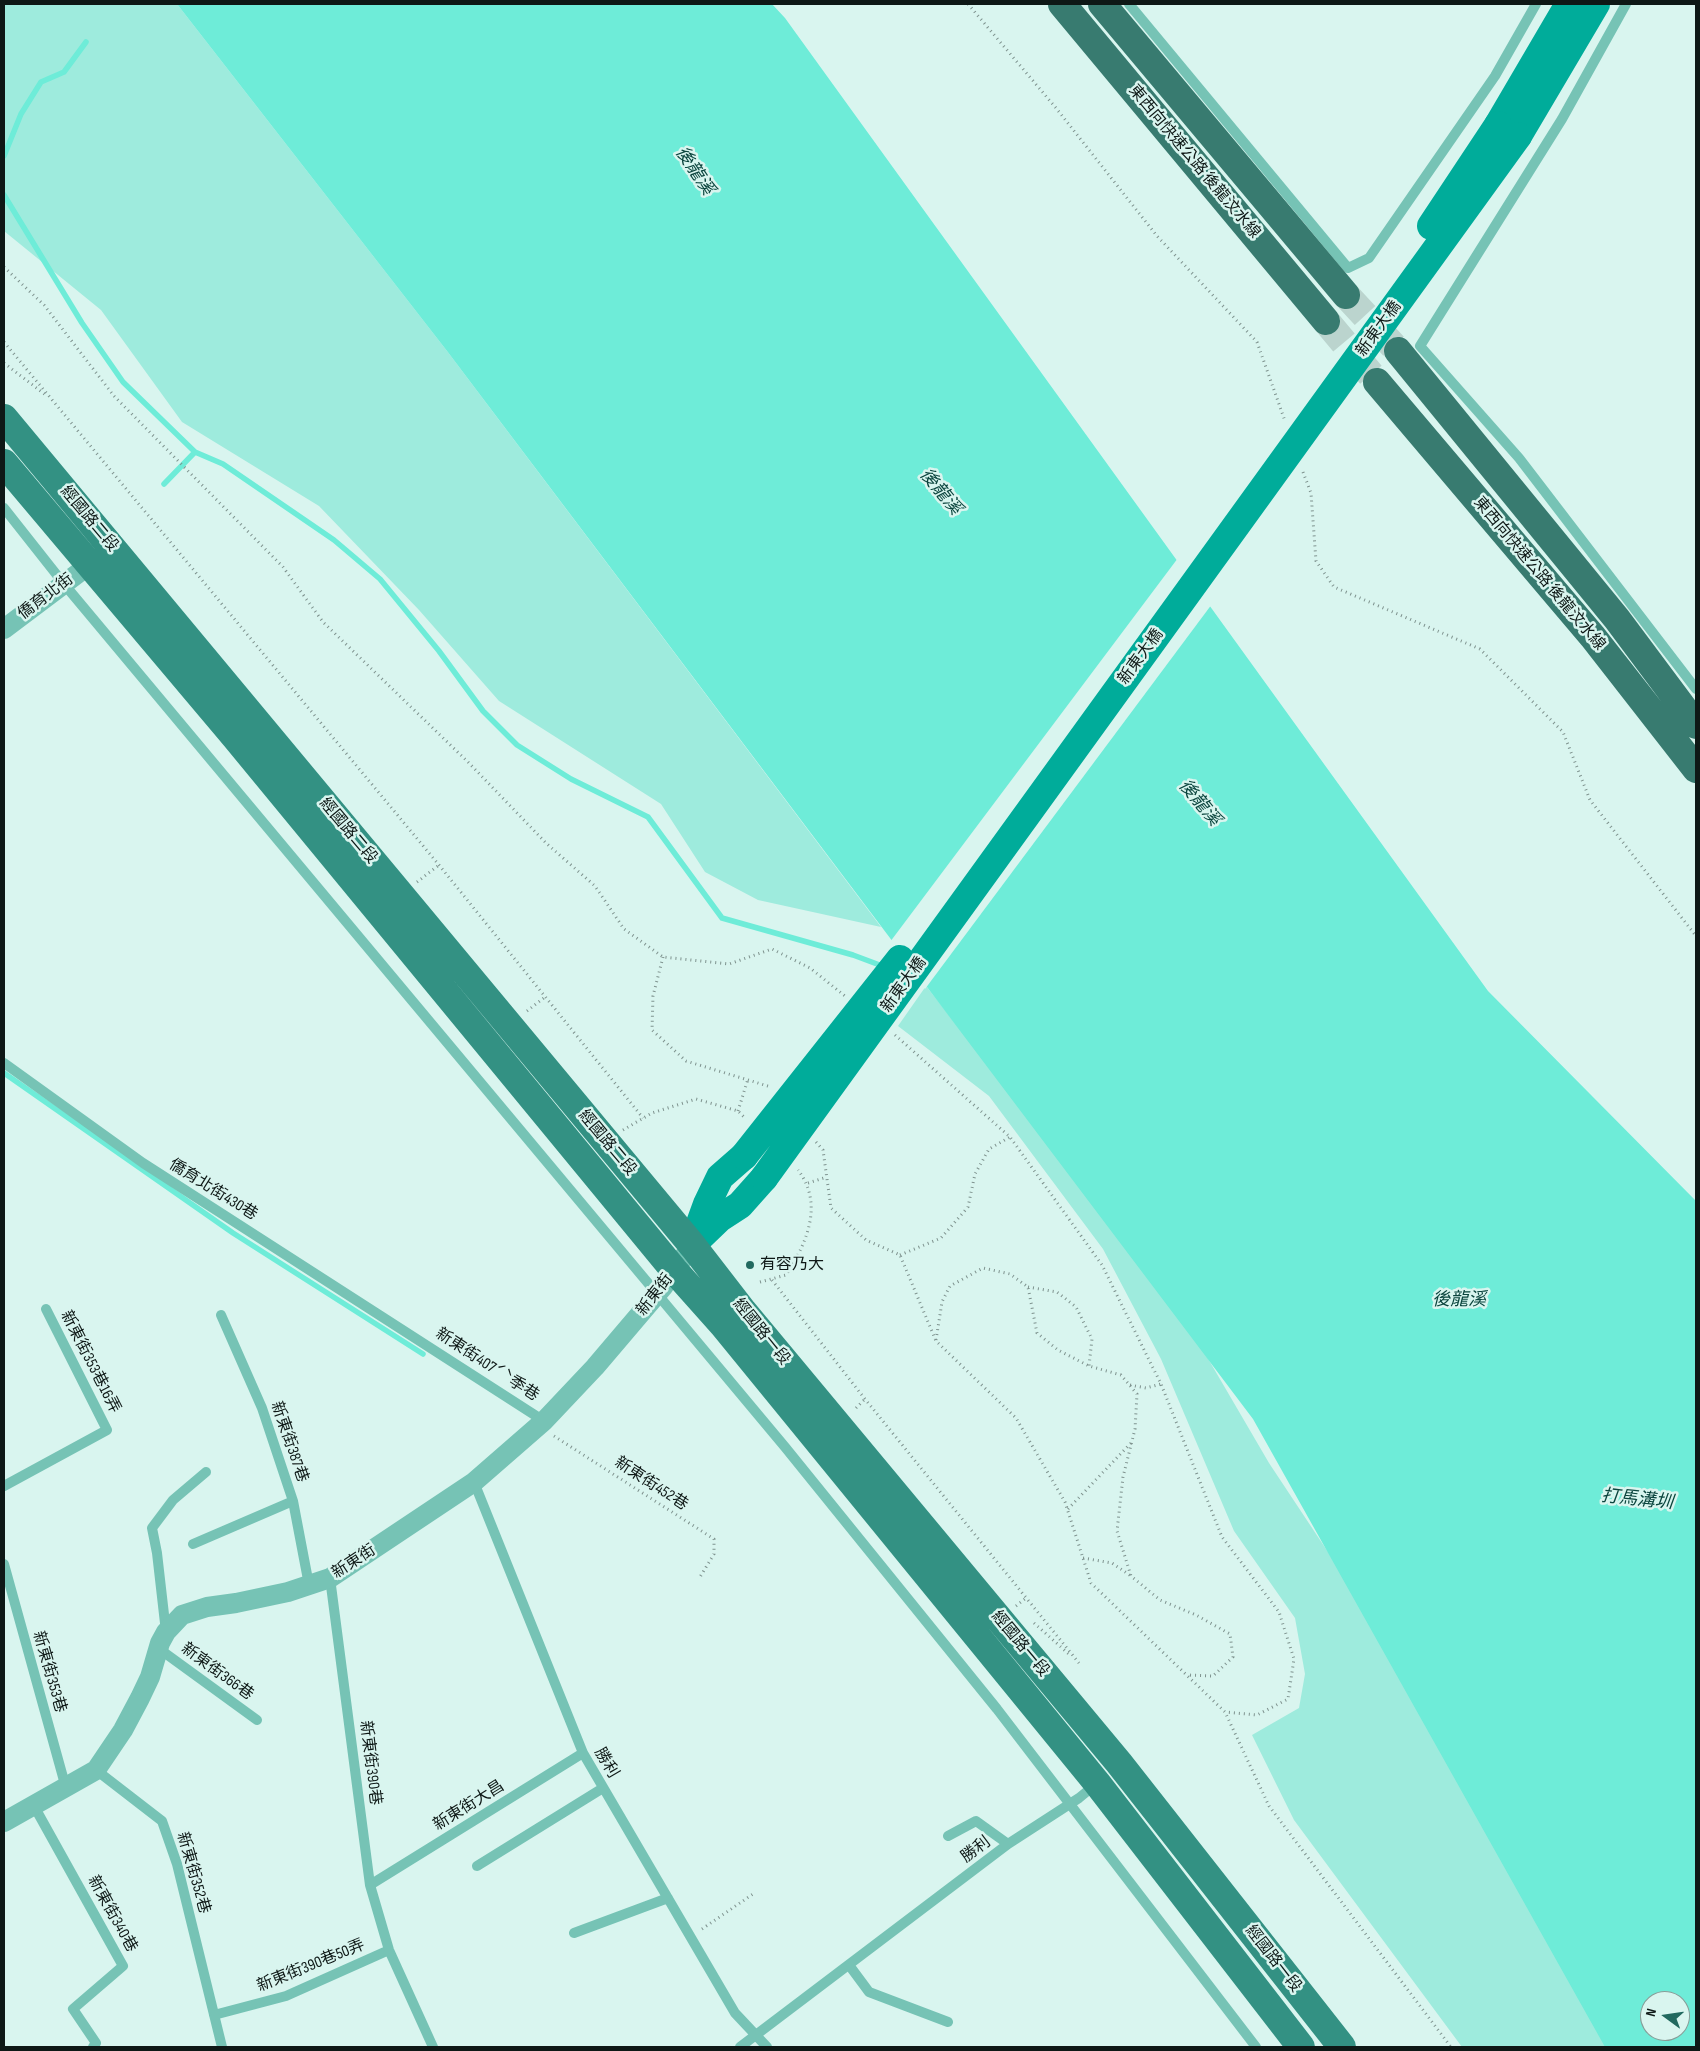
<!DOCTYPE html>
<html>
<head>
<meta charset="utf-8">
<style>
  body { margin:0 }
  #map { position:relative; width:1700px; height:2051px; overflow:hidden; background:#d9f5ef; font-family:"Sofia Sans Condensed",sans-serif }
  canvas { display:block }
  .frame { position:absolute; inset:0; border:5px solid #0e1816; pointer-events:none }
  .north { position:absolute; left:1640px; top:1991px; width:50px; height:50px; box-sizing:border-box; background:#d9f5ef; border:1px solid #889d98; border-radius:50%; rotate:284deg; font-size:14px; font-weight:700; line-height:20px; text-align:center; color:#0e1816 }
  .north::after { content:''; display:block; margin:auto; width:18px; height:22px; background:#22695f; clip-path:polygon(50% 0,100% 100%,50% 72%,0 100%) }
</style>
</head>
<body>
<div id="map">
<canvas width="1700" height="2051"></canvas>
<div class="frame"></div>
<div class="north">N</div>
</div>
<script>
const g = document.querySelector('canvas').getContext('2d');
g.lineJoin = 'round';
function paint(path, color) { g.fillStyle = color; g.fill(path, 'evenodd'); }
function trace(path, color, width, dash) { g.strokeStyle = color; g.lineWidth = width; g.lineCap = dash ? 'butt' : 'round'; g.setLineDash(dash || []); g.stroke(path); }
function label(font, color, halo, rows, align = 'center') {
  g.font = font + ' "Sofia Sans Condensed","Noto Sans TC",sans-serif'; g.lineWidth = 5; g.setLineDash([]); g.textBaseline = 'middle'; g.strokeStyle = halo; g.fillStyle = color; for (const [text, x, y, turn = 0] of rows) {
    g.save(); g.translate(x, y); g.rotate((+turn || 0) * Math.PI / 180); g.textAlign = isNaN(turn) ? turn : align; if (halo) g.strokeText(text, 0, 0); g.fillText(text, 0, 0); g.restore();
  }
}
paint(new Path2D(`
  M 4,4 L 177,4 L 447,351 L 881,927 L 758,900 L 705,872 L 661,804 L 499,701 L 419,610 L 319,506 L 182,422 L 101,310 L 4,231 Z
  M 926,986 L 1172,1297 L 1269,1463 L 1487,1792 L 1650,2001 L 1650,2031 L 1680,2031 L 1696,2047 L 1462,2047 L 1294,1820 L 1252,1735 L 1299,1708 L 1305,1674 L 1295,1618 L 1234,1531 L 1161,1359 L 1103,1249 L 989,1096 L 898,1026 Z`), '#9eebdd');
paint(new Path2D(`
  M 177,4 L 772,4 L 785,18 L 1488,991 L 1696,1201 L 1696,2047 L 1605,2047 L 1253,1419 L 447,351 ZM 1650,2001 L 1680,2001 L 1680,2031 L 1650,2031 Z`), '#6eecd8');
paint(new Path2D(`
  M 1178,558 L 1212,604 L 925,989 L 890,942 Z`), '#d9f5ef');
trace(new Path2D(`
  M 4,156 L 21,114 L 41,82 L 64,72 L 86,42
  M 4,195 L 82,323 L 123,382 L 195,452 L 223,464 L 334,540 L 380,579 L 439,651 L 483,711 L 517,745 L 571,779 L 648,817 L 722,918 L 853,955 L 885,967
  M 164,484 L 195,452
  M 4,1073 L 233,1233 L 423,1354`), '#6eecd8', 5.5);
trace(new Path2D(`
  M 1346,295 L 1398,351
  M 1326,321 L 1377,382`), '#bbd4ce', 28, [28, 14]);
trace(new Path2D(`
  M 968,4 L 1056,108 L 1157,236 L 1257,342 L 1285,421
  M 4,267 L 44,305 L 114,396 L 283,567 L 323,622 L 468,762 L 546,843 L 595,886 L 624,929 L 663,957 L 729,964 L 772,949 L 810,968 L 845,996
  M 4,342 L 439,865 L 643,1118
  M 4,363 L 47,396
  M 1303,472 L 1311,493 L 1316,561 L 1334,587 L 1480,649 L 1563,732 L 1590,800 L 1696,936
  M 417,882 L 439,865
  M 663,957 L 653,996 L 652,1030 L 686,1061 L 771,1087
  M 527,1011 L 545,997
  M 895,1035 L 1010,1137 L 1102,1265 L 1161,1384 L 1222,1537 L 1279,1612 L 1294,1659 L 1288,1699 L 1257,1715 L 1225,1712
  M 738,1111 L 748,1079
  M 623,1130 L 652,1113 L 696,1099 L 738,1111 L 745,1118
  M 816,1142 L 823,1150 L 831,1208 L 866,1240 L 900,1255 L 936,1341 L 1016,1418 L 1065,1502 L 1091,1583 L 1225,1712 L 1269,1806 L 1451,2047
  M 808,1183 L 827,1177
  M 900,1255 L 941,1238 L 968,1207 L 975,1174 L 989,1149 L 1010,1137
  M 772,1280 L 865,1399 L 1079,1663
  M 760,1282 L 786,1275 C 807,1243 824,1204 798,1170
  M 1028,1287 L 1057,1292 L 1076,1307 L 1092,1339 L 1089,1366
  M 936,1340 L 942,1302 L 950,1286 L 983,1268 L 1010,1274 L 1028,1287 L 1037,1333 L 1058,1350 L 1089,1366 L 1121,1375 L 1137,1394 L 1135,1429 L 1123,1477 L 1117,1531 L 1131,1576 L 1160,1600 L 1196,1615 L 1230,1634 L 1233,1657 L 1213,1676 L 1187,1675
  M 1130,1385 L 1146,1388 L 1161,1384
  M 856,1408 L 865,1399
  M 554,1436 L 714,1539 L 714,1554 L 700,1577
  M 1068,1509 L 1131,1443
  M 1083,1558 L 1112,1563 L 1131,1576
  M 1016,1606 L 1026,1598
  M 1034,1623 L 1071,1656
  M 702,1929 L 753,1894`), '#7e928e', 3, [1, 4]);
trace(new Path2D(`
  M 1129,4 L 1348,268 L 1369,258 L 1495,76 L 1536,4
  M 1626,4 L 1562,119 L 1420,346 L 1519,458 L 1696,689
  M 4,508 L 64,584 L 785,1447 L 997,1709 L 1256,2047
  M 4,1063 L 143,1163 L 544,1421
  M 221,1315 L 262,1408 L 293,1501 L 309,1585
  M 474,1482 L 583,1753 L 735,2013 L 767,2047
  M 4,1486 L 107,1430 L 46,1309
  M 193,1544 L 293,1501
  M 4,1564 L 66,1788
  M 330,1578 L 370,1885 L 389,1950 L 433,2047
  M 166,1632 L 157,1553 L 152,1528 L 173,1500 L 206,1472
  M 158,1648 L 257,1720
  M 96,1770 L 162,1821 L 177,1864 L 222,2047
  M 34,1806 L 123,1966 L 73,2009 L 96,2043 L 93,2047
  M 948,1836 L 976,1821 L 1008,1844
  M 477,1866 L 603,1788
  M 370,1885 L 583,1753
  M 574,1933 L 668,1898
  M 849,1965 L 869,1992 L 948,2022
  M 214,2015 L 286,1996 L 389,1950
  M 740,2047 L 1008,1844 L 1079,1798 L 1096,1784`), '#76c3b5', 10);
trace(new Path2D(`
  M 4,629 L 89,565
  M 4,1822 L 96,1770 L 123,1730 L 140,1698 L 150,1677 L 160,1643 L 166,1632 L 182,1615 L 207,1607 L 236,1603 L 288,1592 L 330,1578 L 474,1482 L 544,1421 L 595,1367 L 663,1287 L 692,1245`), '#76c3b5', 20);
trace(new Path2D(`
  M 1498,125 L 1569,4
  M 1518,136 L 1596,4
  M 695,1242 L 720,1218 L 740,1205 L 764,1178
  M 692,1245 L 707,1204 L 720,1177 L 744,1156`), '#00ac9a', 28);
trace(new Path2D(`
  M 4,418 L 692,1245 L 743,1311 L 1119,1763 L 1342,2047
  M 4,463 L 235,737 L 674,1270 L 723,1325 L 1097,1783 L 1301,2047`), '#339183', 28);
trace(new Path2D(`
  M 1062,4 L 1326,321
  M 1102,4 L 1346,295
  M 1398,351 L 1617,619 L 1696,725
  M 1377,382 L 1593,637 L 1696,769`), '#387b70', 28);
trace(new Path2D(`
  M 1431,226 L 1498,125
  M 744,1156 L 900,959
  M 764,1178 L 1518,136`), '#00ac9a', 28);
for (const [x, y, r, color] of [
  [750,1265,5,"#22695f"]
]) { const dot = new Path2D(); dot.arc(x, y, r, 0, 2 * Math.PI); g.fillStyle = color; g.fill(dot); trace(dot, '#d9f5ef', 2); }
label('16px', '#0e1816', '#d9f5ef', [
  ["東西向快速公路 後龍汶水線",1194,162,50],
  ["新東大橋",1379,329,-54],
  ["經國路二段",89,519,50],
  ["東西向快速公路 後龍汶水線",1539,574,50],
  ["僑育北街",46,597,-37],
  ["新東大橋",1141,657,-54],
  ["經國路二段",348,831,50],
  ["新東大橋",904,985,-54],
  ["經國路二段",607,1143,50],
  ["僑育北街430巷",213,1190,32],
  ["新東街",655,1295,-52],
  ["經國路一段",761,1332,51],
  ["新東街353巷16弄",90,1362,63],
  ["新東街407ˊˋ季巷",487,1365,33],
  ["新東街387巷",289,1442,71],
  ["新東街452巷",651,1484,33],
  ["新東街",354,1562,-33],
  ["經國路一段",1020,1644,50],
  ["新東街353巷",49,1672,74],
  ["新東街366巷",217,1672,36],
  ["新東街390巷",370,1763,83],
  ["勝利",606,1763,60],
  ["新東街大昌",469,1806,-32],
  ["勝利",976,1850,-37],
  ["新東街352巷",193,1873,74],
  ["新東街340巷",112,1914,61],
  ["經國路一段",1273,1959,52],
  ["新東街390巷50弄",311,1966,-22]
]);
label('16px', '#0e1816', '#d9f5ef', [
  ["有容乃大",760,1265]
], 'left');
label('italic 18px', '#0b453e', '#d9f5ef', [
  ["後龍溪",694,171,56],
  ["後龍溪",940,492,50],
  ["後龍溪",1199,803,50],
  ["後龍溪",1459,1300],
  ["打馬溝圳",1637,1500,6]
]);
</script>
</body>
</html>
